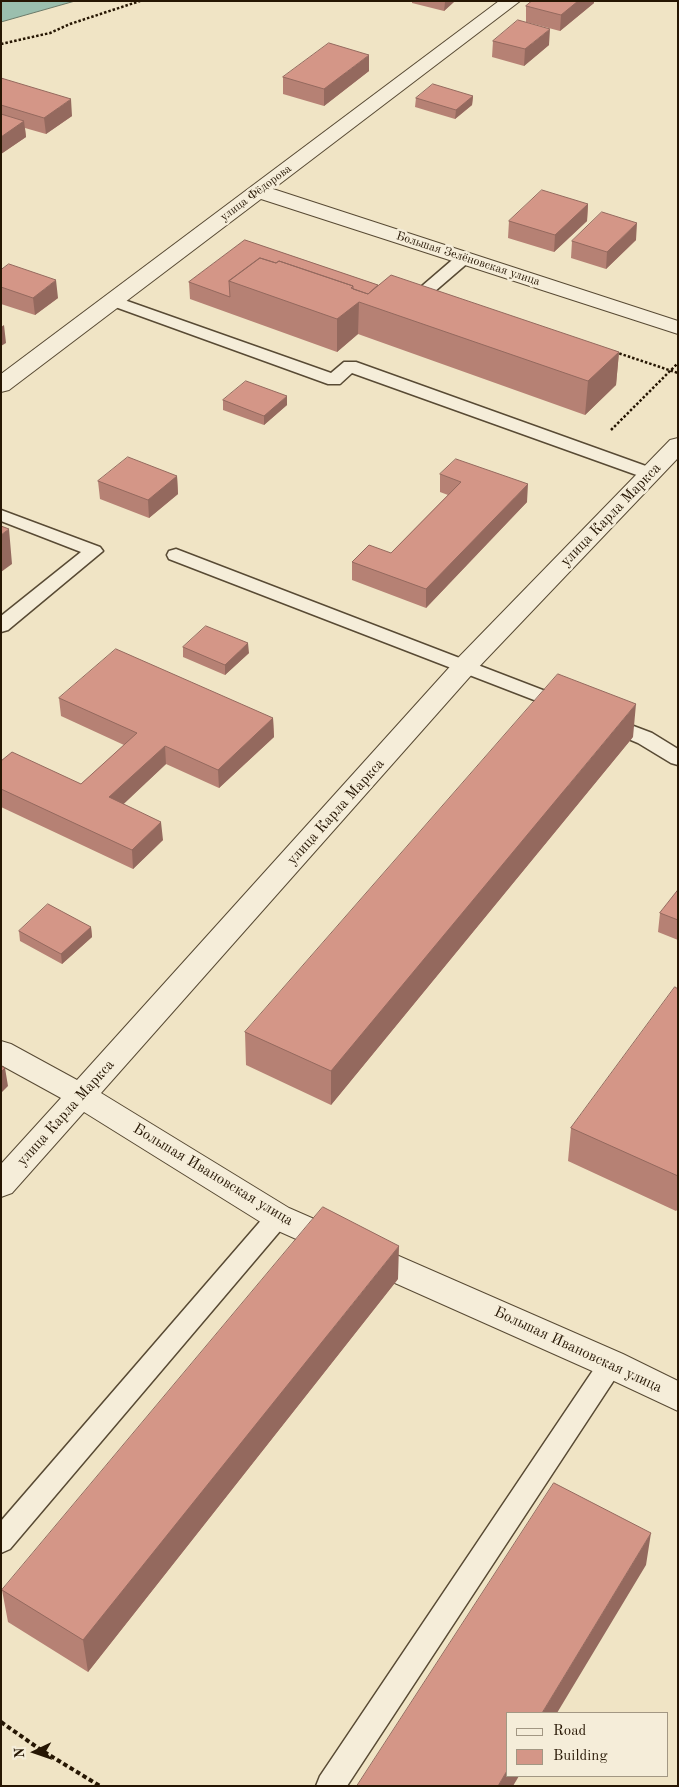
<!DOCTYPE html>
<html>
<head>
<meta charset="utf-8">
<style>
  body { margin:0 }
  #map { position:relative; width:679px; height:1787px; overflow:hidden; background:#f0e4c5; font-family:"Old Standard TT",serif }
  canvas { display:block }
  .frame { position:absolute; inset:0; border:2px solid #261603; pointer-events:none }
  .legend { position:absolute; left:506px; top:1712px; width:162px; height:65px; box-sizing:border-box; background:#f5edd9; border:1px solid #a29783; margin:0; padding:6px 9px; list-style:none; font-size:15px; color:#261603 }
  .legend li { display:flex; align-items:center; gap:10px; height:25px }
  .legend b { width:25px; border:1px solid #a29783 }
  .north { position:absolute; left:10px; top:1727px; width:50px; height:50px; -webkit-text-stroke:4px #f5edd9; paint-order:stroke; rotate:267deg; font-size:14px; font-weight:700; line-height:20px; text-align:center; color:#261603 }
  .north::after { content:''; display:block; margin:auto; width:18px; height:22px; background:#261603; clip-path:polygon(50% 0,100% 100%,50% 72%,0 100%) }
</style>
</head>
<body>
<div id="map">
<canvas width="679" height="1787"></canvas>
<div class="frame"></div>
<ul class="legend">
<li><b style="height:6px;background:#f5edd9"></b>Road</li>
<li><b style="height:14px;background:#d49687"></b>Building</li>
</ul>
<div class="north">N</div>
</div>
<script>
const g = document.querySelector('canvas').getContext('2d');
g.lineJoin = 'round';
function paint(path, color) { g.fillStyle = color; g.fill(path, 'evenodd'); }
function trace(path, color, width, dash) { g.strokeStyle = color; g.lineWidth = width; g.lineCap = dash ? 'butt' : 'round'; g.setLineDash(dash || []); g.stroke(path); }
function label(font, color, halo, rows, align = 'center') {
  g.font = font + ' "Old Standard TT",serif'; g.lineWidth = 5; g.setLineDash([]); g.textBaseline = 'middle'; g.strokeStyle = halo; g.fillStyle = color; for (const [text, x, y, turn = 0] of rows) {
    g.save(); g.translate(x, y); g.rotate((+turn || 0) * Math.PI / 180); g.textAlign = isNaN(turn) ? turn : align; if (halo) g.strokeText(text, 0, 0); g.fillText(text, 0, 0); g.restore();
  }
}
const water = new Path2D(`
  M 1,1 L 75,1 L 1,22 Z`);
paint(water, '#9bbfae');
trace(water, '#6c7b6a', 1);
const lane = new Path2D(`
  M 464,253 L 470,255 L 472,258 L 470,261 L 434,292 L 422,292 L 420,289 L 422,286 L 458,255 Z
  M 113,296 L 331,373 L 344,362 L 356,362 L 657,470 L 660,474 L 657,478 L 651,479 L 645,478 L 352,373 L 340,384 L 328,384 L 107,304 L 105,301 L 107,298 Z
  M 1,510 L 100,547 L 103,551 L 8,630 L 1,632 L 1,616 L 81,552 L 1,521 Z
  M 176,549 L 574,702 L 577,706 L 574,710 L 567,712 L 560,710 L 169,559 L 167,555 L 169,551 Z
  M 607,716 L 652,733 L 678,749 L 678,765 L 671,763 L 638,743 L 600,727 L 597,722 L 600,717 Z
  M 278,1208 L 286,1210 L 290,1217 L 286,1224 L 10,1549 L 1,1553 L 1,1521 L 270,1210 Z
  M 611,1354 L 620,1357 L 624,1364 L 620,1371 L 347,1786 L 316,1786 L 320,1776 L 602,1357 Z`);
const street = new Path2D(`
  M 499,1 L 520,1 L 273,189 L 678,321 L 678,334 L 261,199 L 9,390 L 1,392 L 1,374 Z
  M 678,438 L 678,458 L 474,672 L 101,1093 L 289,1208 L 623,1354 L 678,1381 L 678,1411 L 599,1374 L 267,1226 L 84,1112 L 12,1193 L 1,1197 L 1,1164 L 61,1098 L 1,1065 L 1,1041 L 11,1044 L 77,1080 L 456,660 L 670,440 Z`);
trace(lane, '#584a34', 3);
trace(street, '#584a34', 2);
trace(new Path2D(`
  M 1,44 L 50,33 L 70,24 L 140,1
  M 615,352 L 678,373
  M 611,430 L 678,363`), '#261603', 2.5, [2.5, 2]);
trace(new Path2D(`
  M 1,1722 L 41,1750 L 100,1786`), '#261603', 4, [4.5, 3]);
paint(lane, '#f5edd9');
paint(street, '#f5edd9');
paint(new Path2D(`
  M 412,1 L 455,1 L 444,11 L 412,3 Z
  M 532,1 L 594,1 L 594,3 L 560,31 L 526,22 L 526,6 Z
  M 493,41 L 549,45 L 524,66 L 492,57 Z
  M 369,71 L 324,106 L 283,94 L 283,77 Z
  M 1,78 L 72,116 L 46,134 L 25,128 L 26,137 L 1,154 Z
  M 473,96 L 472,105 L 455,119 L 415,107 L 416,98 Z
  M 588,204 L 587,221 L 554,252 L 508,238 L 509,221 Z
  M 245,240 L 378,285 L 619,352 L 616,385 L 585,415 L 358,334 L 337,352 L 190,299 L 189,282 Z
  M 636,240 L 606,269 L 571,258 L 572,241 Z
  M 1,270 L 58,298 L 35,315 L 1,304 Z
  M 223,400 L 287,405 L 264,425 L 223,410 Z
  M 440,474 L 527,502 L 426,608 L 352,580 L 352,562 L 391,553 L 448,495 L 440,492 Z
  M 177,476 L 178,494 L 149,518 L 100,499 L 98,481 Z
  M 183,647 L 249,653 L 225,675 L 183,657 Z
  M 59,698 L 273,718 L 274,737 L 219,788 L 166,764 L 123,804 L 163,840 L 133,869 L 1,807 L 1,761 L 81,784 L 124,745 L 61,716 Z
  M 633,737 L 331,1105 L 246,1065 L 245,1032 Z
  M 678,890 L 678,940 L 658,932 L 660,913 Z
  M 91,927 L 92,937 L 62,964 L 20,941 L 19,931 Z
  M 678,989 L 678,1209 L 676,1211 L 568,1161 L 571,1128 Z
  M 398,1279 L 88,1672 L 8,1622 L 2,1590 Z`), '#b68174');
paint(new Path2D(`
  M 446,1 L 455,1 L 444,11 L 445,2 Z
  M 578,1 L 594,1 L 594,3 L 560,31 L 561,15 Z
  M 550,29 L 549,45 L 524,66 L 525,49 Z
  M 369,55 L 369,71 L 324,106 L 324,89 Z
  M 473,96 L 472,105 L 455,119 L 456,110 Z
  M 71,99 L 72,116 L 46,134 L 44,118 Z
  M 24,121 L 26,137 L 1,154 L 1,137 Z
  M 588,204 L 587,221 L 554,252 L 555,235 Z
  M 637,223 L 636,240 L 606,269 L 607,252 Z
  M 56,280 L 58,298 L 35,315 L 33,298 Z
  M 359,302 L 358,334 L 337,352 L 337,319 Z
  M 4,325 L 6,343 L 1,346 L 1,327 Z
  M 619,352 L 616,385 L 585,415 L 588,381 Z
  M 287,396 L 287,405 L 264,425 L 264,416 Z
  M 177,476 L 178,494 L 149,518 L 148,500 Z
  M 528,484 L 527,502 L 426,608 L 426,589 Z
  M 9,529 L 12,564 L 1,572 L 1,535 Z
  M 248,643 L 249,653 L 225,675 L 225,665 Z
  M 636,704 L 633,737 L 331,1105 L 331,1071 Z
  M 273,718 L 274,737 L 219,788 L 218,770 Z
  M 165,746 L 166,764 L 111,816 L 109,797 Z
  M 161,822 L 163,840 L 133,869 L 132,850 Z
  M 91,927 L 92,937 L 62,964 L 61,954 Z
  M 5,1068 L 8,1086 L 1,1093 L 1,1072 Z
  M 399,1246 L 398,1279 L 88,1672 L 83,1640 Z
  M 651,1533 L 646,1565 L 557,1713 L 542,1713 Z
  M 508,1769 L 508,1776 L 519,1776 L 513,1786 L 498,1786 Z`), '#94695e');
const building = new Path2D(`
  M 532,1 L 578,1 L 561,15 L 526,6 Z
  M 518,20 L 550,29 L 525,49 L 493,41 Z
  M 329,43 L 369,55 L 324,89 L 283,77 Z
  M 1,78 L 71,99 L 44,118 L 1,105 Z
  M 433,84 L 473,96 L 456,110 L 416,98 Z
  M 1,114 L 24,121 L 1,137 Z
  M 542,190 L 588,204 L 555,235 L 509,221 Z
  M 602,212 L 637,223 L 607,252 L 572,241 Z
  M 245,240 L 378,285 L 368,294 L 353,289 L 353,286 L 279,261 L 276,263 L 260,258 L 229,281 L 230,297 L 189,282 Z
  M 260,258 L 276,263 L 279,261 L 353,286 L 351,288 L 368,294 L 391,275 L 619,352 L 588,381 L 359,302 L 337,319 L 229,281 Z
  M 9,264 L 56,280 L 33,298 L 1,287 L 1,270 Z
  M 246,381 L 287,396 L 264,416 L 223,400 Z
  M 128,457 L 177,476 L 148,500 L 98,481 Z
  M 456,459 L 528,484 L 426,589 L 352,562 L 369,545 L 391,553 L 461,482 L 440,474 Z
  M 1,526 L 9,529 L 1,535 Z
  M 206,626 L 248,643 L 225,665 L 183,647 Z
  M 116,649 L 273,718 L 218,770 L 165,746 L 109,797 L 161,822 L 132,850 L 1,789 L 1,761 L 12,752 L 81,784 L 137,733 L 59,698 Z
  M 558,674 L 636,704 L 331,1071 L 245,1032 Z
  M 678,890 L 678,920 L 660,913 Z
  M 48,904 L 91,927 L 61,954 L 19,931 Z
  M 675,987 L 678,989 L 678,1176 L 571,1128 Z
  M 1,1066 L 5,1068 L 1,1072 Z
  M 323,1207 L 399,1246 L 83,1640 L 2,1590 Z
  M 554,1483 L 651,1533 L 542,1713 L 508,1713 L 508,1769 L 498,1786 L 357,1786 Z`);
paint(building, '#d49687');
trace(building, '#94695e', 1);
label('12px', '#261603', '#f5edd9', [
  ["улица Фёдорова",256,193,-37],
  ["Большая Зелёновская улица",468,259,18]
]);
label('15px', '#261603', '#f5edd9', [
  ["улица Карла Маркса",611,515,-46],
  ["улица Карла Маркса",336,812,-48],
  ["улица Карла Маркса",66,1113,-48],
  ["Большая Ивановская улица",213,1175,31],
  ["Большая Ивановская улица",578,1350,25]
]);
</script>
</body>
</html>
